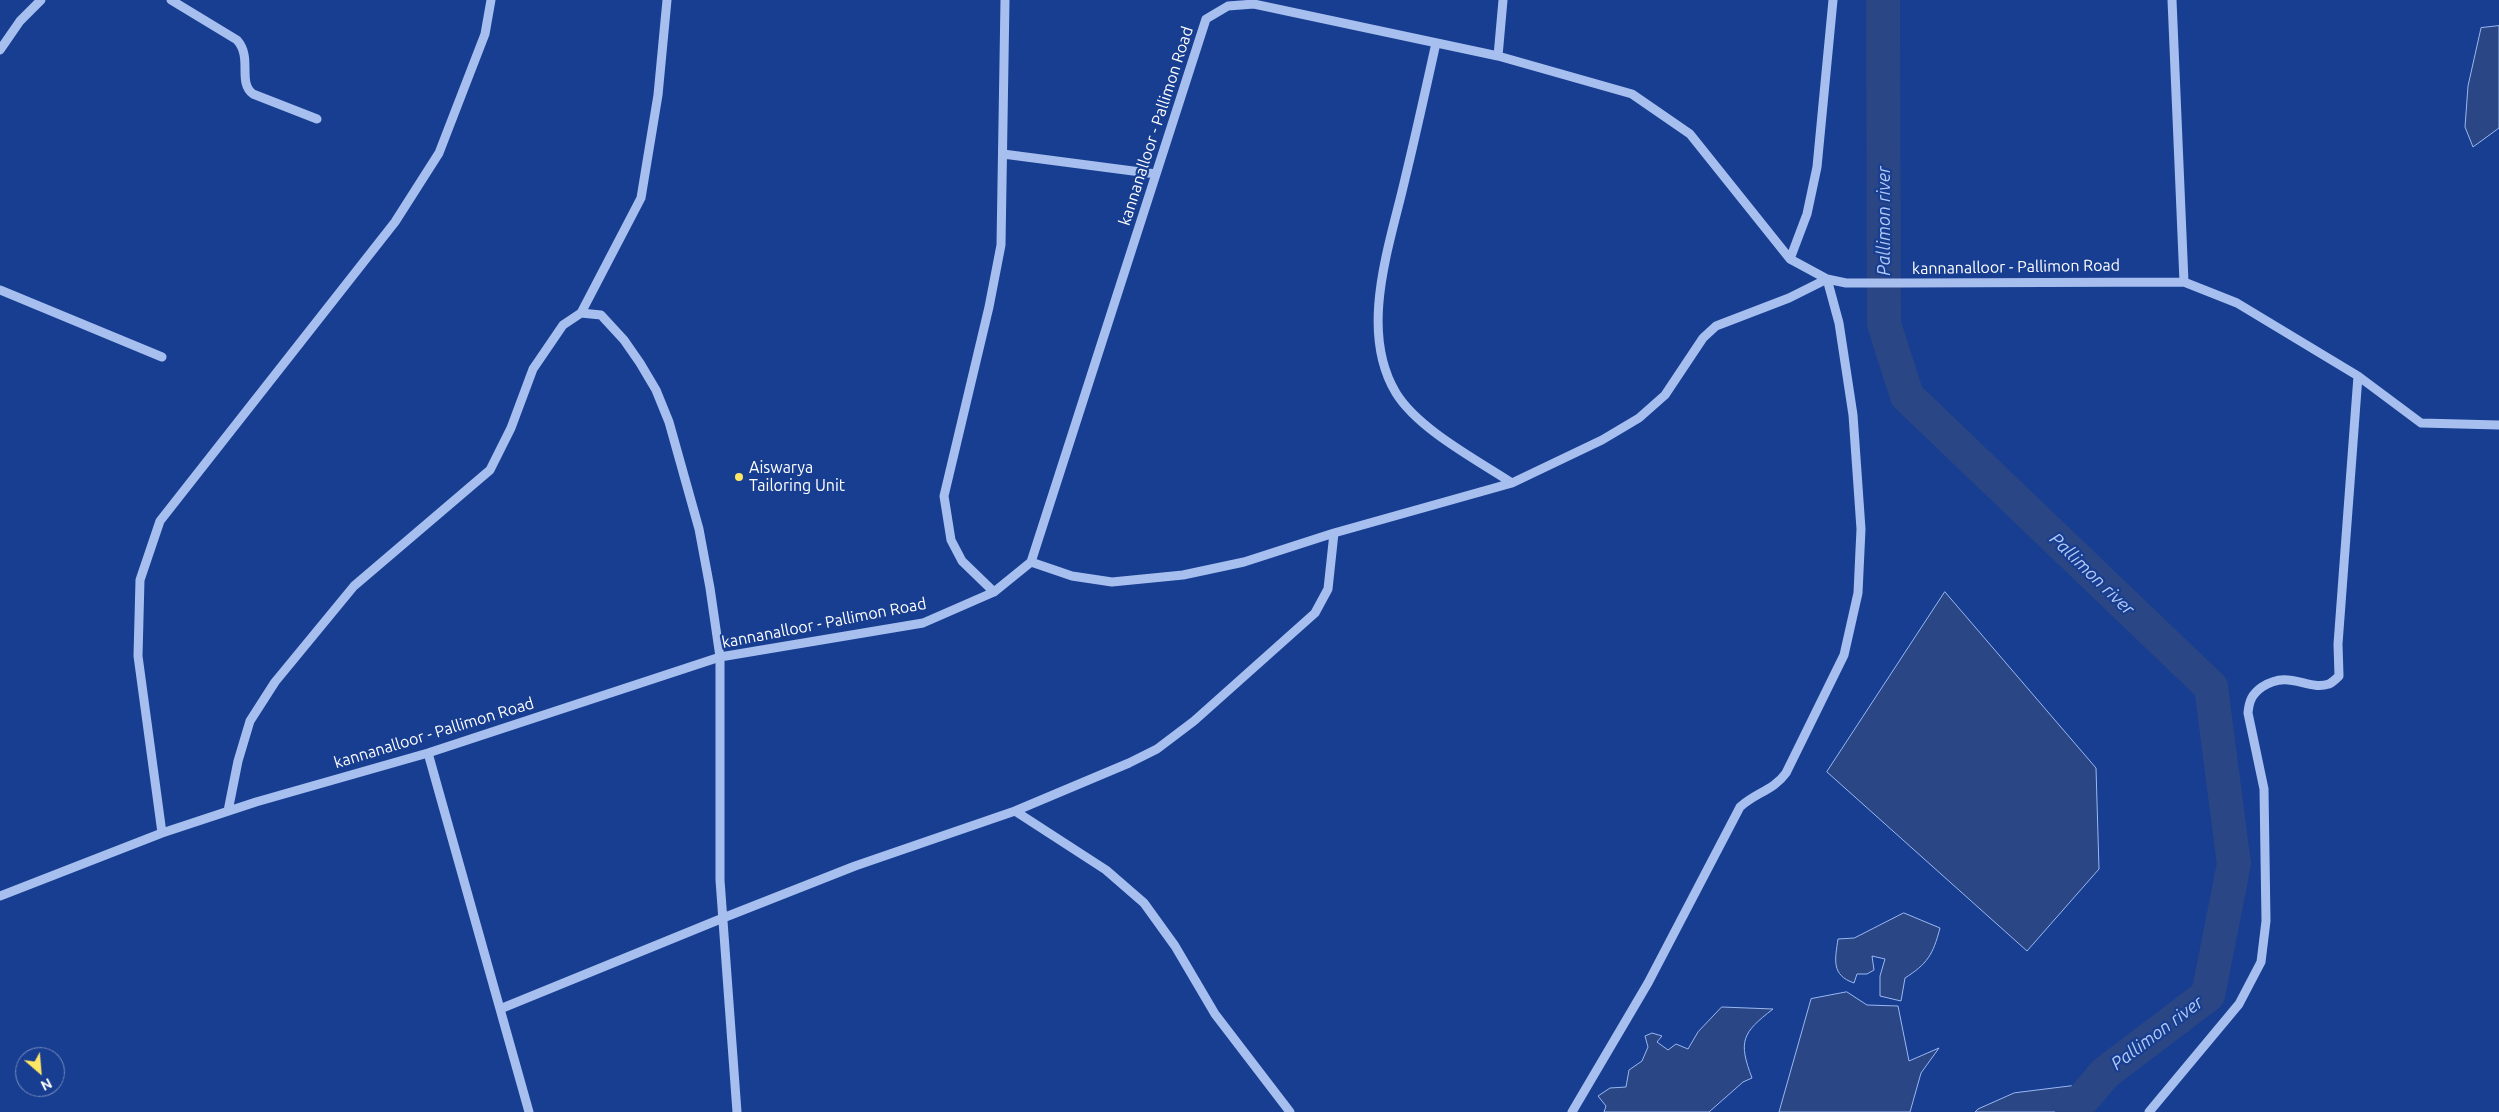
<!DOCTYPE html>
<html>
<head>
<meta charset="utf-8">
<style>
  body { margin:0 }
  #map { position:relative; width:2499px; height:1112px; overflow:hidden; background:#183e91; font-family:Ubuntu,sans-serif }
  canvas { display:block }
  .north { position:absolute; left:15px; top:1047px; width:50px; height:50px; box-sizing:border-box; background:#183e91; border:1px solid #748bbd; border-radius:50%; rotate:153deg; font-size:14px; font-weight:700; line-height:20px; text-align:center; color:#fff }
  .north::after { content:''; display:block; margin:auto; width:18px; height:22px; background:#ffe665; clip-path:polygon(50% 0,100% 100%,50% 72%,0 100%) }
</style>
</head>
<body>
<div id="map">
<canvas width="2499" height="1112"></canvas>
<div class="north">N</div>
</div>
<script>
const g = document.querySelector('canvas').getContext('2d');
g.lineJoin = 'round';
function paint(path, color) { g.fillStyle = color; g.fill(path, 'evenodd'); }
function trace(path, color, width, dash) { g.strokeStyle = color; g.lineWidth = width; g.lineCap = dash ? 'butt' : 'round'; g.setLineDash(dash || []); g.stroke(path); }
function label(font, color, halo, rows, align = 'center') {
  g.font = font + ' Ubuntu,sans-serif'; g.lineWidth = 4.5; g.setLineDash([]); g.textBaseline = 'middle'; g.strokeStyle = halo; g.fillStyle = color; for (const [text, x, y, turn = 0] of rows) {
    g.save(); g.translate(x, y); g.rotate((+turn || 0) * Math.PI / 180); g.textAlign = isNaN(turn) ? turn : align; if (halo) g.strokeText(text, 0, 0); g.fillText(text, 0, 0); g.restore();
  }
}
const water = new Path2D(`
  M 2499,26 L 2499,128 L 2473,147 L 2465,127 L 2468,86 L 2481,28 Z
  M 1945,592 L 2096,768 L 2099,869 L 2027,951 L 1827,772 Z
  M 1904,913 L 1940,928 C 1933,955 1927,964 1905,978 L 1901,1001 L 1880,996 L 1880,976 L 1885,959 L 1872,956 L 1874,970 L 1867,974 L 1857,974 L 1854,983 C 1831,975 1835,960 1838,939 L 1854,938 Z
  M 1847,992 L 1867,1005 L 1898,1006 L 1909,1061 L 1939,1048 L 1921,1073 L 1910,1112 L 1779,1112 L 1811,999 Z
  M 1722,1007 L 1773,1009 C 1742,1033 1738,1041 1752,1078 L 1743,1082 L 1709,1112 L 1604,1112 L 1606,1106 L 1598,1096 L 1610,1088 L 1626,1087 L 1629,1070 L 1642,1061 L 1648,1047 L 1645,1036 L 1652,1033 L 1662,1036 L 1657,1042 L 1668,1050 L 1676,1044 L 1688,1049 L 1698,1032 Z
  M 2072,1086 L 2096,1109 L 2093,1112 L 1975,1112 L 1978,1109 L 2014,1093 Z`);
paint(water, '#2a4684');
trace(water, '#9ab8f2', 1);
trace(new Path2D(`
  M 1883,0 L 1884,324 L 1907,396 L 2211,687 L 2234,864 L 2208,995 L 2105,1073 L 2072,1112`), '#2a4684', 34);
trace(new Path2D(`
  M 171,0 L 237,40 C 253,58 237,82 253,94 L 317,119
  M 2172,0 L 2184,282
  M 1436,43 C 1426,88 1416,134 1405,179 C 1390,245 1358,330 1396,393 C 1418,429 1477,460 1512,483
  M 0,50 L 20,21 L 41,0
  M 1498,56 L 1503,0
  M 1003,154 L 1156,174
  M 1790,259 L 1807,214 L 1817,167 L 1833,0
  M 0,290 L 162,357
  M 581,313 L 641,198 L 658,95 L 667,0
  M 1031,562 L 1072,576 L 1112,582 L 1183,575 L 1244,562 L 1334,533 L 1512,483 L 1602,440 L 1639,418 L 1665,395 L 1703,338 L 1716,326 L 1789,298 L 1827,279 L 1839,323 L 1853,415 L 1861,529 L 1858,593 L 1844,655 L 1786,773 C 1774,790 1755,793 1740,807 L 1648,983 L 1572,1112
  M 994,592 L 962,561 L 951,540 L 944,496 L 989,307 L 1001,245 L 1005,0
  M 428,753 L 529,1112
  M 228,811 L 238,761 L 250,721 L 275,682 L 354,586 L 490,470 L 511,428 L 533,369 L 563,325 L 581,313 L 601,315 L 624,340 L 640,363 L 656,390 L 669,422 L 699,529 L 710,588 L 720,657 L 720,880 L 737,1112
  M 1015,811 L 1106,870 L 1144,903 L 1175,946 L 1215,1014 L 1290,1112
  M 162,833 L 138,656 L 140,580 L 160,521 L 395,222 L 439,153 L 485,34 L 491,0
  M 0,896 L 162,833 L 256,802 L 428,753 L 720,657 L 923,623 L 994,592 L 1031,562 L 1206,19 L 1228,6 L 1254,4 L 1498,56 L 1632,94 L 1690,134 L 1790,259 L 1827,279 L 1846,283 L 1905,283 L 2184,282 L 2237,303 L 2358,376 L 2421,423 L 2499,425
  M 500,1009 L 723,918 L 855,866 L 1015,811 L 1129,763 L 1157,749 L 1194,721 L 1315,613 L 1328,589 L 1334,533
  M 2149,1112 L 2239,1004 L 2261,962 L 2266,921 L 2264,789 L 2248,713 C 2249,701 2252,694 2262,687 C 2290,669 2306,691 2329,684 C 2333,682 2336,679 2339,676 L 2338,644 L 2358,376`), '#a7bfef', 9);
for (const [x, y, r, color] of [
  [739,477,5,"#ffe665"]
]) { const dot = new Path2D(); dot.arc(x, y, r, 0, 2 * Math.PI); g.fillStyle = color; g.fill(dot); trace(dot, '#183e91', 2); }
label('16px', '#fff', '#183e91', [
  ["kannanalloor - Pallimon Road",1156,126,-72],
  ["kannanalloor - Pallimon Road",2016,267,-1],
  ["kannanalloor - Pallimon Road",824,623,-11],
  ["kannanalloor - Pallimon Road",434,733,-17]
]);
label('16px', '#fff', '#183e91', [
  ["Aiswarya",749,468],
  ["Tailoring Unit",749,486]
], 'left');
label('italic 18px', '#b3c9f6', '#183e91', [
  ["Pallimon river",1884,221,-90],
  ["Pallimon river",2092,574,44],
  ["Pallimon river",2157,1033,-37]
]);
</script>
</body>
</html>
